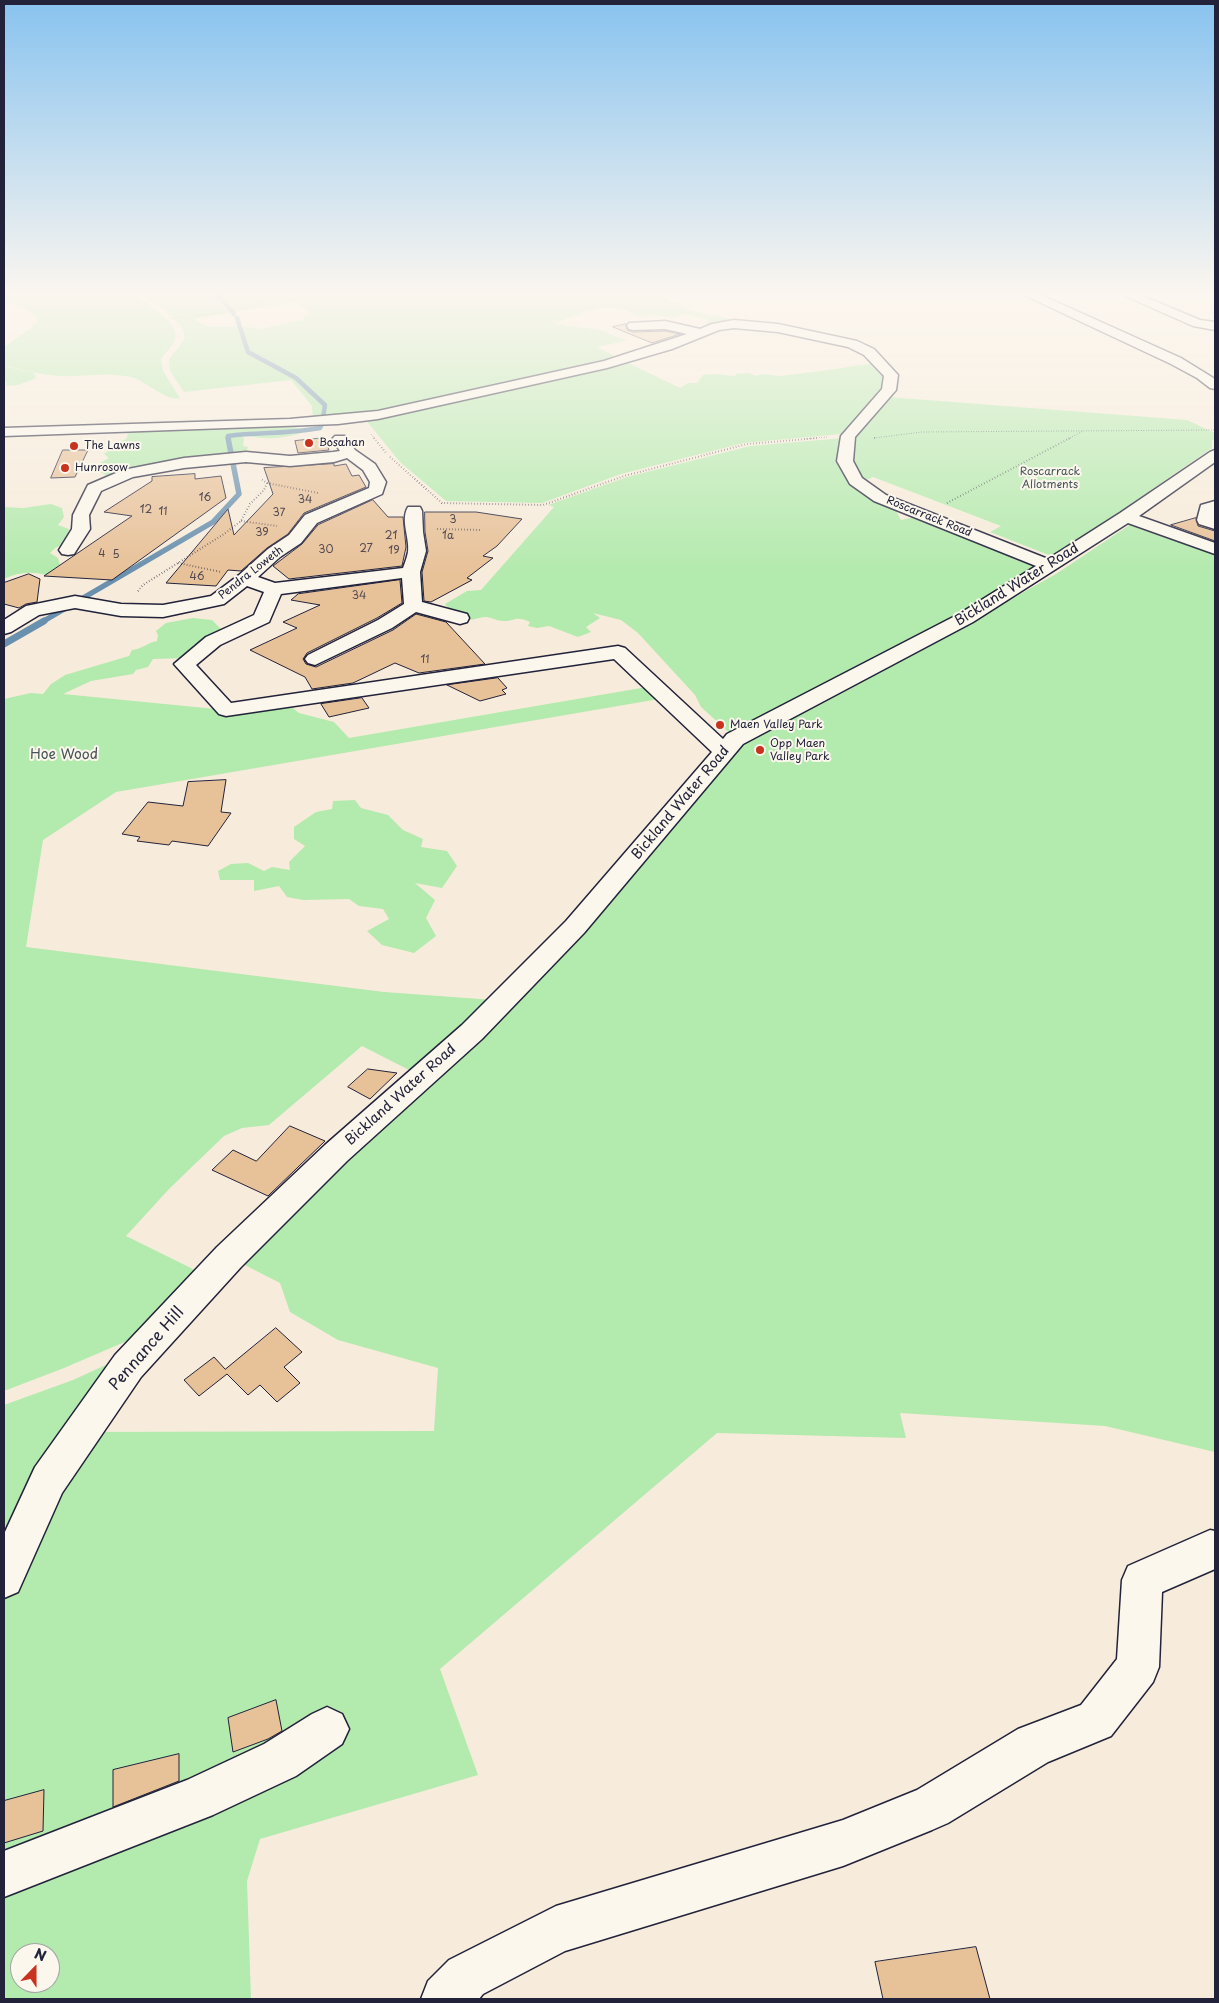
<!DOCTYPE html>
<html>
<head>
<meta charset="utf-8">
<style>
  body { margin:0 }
  #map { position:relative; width:1219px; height:2003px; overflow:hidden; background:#f7ecdb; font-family:"Playpen Sans",sans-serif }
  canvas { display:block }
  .frame { position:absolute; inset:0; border:5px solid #22223b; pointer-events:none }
  .north { position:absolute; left:10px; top:1943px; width:50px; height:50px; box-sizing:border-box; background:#fbf7ec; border:1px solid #a4a2a5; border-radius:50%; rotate:22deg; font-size:14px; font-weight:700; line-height:20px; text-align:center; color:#22223b }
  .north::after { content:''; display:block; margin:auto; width:18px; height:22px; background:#c8321e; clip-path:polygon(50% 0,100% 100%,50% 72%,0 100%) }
</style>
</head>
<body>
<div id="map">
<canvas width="1219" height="2003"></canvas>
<div class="frame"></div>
<div class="north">N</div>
</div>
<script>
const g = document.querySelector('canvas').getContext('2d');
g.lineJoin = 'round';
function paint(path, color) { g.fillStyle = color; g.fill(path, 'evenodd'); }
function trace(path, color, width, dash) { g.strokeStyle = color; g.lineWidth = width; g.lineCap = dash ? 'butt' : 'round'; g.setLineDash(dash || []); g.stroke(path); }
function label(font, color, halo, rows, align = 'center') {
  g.font = font + ' "Playpen Sans",sans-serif'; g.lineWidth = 4; g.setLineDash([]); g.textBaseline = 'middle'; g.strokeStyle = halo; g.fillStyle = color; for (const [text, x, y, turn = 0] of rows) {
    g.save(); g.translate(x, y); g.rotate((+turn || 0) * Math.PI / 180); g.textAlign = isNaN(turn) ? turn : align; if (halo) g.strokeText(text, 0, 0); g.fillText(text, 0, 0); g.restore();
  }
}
paint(new Path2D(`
  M 4,294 L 667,294 L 662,296 C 689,315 724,317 754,322 L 712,327 L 706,325 L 708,320 L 685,314 L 673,318 L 654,315 L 643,317 L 625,310 L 608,307 L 585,312 L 553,324 L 603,330 L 616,337 L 628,340 L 597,347 L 620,359 L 374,413 L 313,419 L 312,406 L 291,380 L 184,392 L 170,371 L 169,359 C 173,353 181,346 184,339 C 190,325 155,304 145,297 L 147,295 L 137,296 C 148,304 180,323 175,339 C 173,346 165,353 161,359 L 163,371 L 180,398 C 166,402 145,380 131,377 C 107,372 82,377 57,376 C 39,374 21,370 4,365 L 4,347 L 31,328 L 37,322 L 36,316 C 26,309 17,304 4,303 ZM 295,302 L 310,312 L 302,320 L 259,329 L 245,327 L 208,327 L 194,319 Z
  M 624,361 L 680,388 L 688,383 L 697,383 L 703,375 L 716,374 L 735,376 L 736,374 L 749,373 L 756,376 L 762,374 L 780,376 L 821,371 L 875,363 L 887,375 L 883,390 L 841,434 L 744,443 L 621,474 L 542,503 L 446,501 L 400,462 L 365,419 Z
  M 4,366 L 34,373 L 36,376 L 35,379 C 24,382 17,388 6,385 L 7,382 L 4,380 Z
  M 888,397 L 1187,420 L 1215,433 L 1215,438 L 1212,441 L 1212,448 L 1054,557 L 990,532 L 1001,526 L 873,477 L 862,482 L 851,462 L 853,436 Z
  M 290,425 L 301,429 L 300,433 C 291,437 273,439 263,438 C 255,438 250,435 242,437 L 244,439 L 243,446 L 248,447 L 247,450 L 242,453 L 184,463 L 181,459 L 137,466 L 138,467 L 102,482 L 98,479 L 106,475 L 98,471 L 102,466 L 98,464 L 109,458 L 104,454 L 117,443 L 126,439 L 128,434 L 119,430 Z
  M 843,438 L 840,461 L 895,509 L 901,520 L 920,516 L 1044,565 L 962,617 L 734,737 L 701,707 L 695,695 L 638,633 L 621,620 L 593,613 L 600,618 L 586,627 L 591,632 L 578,637 L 549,626 L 537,628 L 528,626 L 530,622 C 515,615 514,622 503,621 C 485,618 491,614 471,620 C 462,611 453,615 445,604 L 467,591 L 481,590 L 554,507 L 548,505 L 627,477 L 750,446 Z
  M 51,504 L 62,508 L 64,517 L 58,525 L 69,529 L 67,543 L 55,548 L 50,553 L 58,558 L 60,565 L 46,575 C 31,571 18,572 4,579 L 4,507 L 23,508 Z
  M 1131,524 L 1215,555 L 1215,1452 L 1105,1426 L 900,1413 L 906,1438 L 717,1433 L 440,1669 L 478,1775 L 260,1839 L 247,1881 L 251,1999 L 4,1999 L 4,1578 L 48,1480 L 82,1432 L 434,1431 L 438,1368 L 338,1340 L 290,1312 L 280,1283 L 229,1257 L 472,1032 L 735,739 L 804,711 L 855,686 L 1056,574 ZM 20,1953 L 50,1953 L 50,1983 L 20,1983 Z
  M 193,618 L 212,620 L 221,629 L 217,635 L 193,645 L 195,650 L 186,658 L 153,659 L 148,667 L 136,670 L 133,674 L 91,681 L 63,694 L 226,710 L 284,701 L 299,713 L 334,722 L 349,738 L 647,687 L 659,699 L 116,792 L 43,840 L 26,947 L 384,992 L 494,1000 L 415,1073 L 362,1046 L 269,1125 L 242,1128 L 224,1136 L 169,1189 L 126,1236 L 201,1273 L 148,1332 L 64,1368 L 4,1391 L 4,699 L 31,693 L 43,694 L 51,684 L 65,675 L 129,656 L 132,650 C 142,649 147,643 157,641 L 158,635 L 156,631 L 166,623 Z
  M 355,800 L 361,808 L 388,815 L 403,830 L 423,839 L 421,847 L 447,851 L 457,866 L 442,888 L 415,883 L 435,900 L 426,918 L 436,936 L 414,953 L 382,945 L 367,931 L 389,919 L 383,909 L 359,906 L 349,899 L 303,900 L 287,897 L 279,886 L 254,891 L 254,880 L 220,880 L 218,871 L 231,864 L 248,863 L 264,871 L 272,867 L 290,870 L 289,862 L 305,846 L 294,839 L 294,827 L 316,812 L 332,809 L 333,801 Z
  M 134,1352 L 40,1477 L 4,1556 L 4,1405 L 73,1380 Z`), '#b3eaad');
trace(new Path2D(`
  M 217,294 L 234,314
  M 237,318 L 248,352 L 296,378 L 325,405 L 323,418
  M 229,439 L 228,436 C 259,432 290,434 320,428 L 322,424`), '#6990ae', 4.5);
trace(new Path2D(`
  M 42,622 L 213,522 L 239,494 L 228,438`), '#6990ae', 5.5);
trace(new Path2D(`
  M 4,644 L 44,621`), '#6990ae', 7);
const building = new Path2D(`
  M 626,324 L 627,330 L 633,332 L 665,331 L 680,334 L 652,343 L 613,327 Z
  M 325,438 L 329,450 L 298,453 L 295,441 Z
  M 63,450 L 88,450 L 75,477 L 51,478 Z
  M 334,464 L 334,466 L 346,464 L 352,476 L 359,475 L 366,487 L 304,513 L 288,534 L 267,548 L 241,571 L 228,570 L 216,586 L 166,583 L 228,509 L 234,535 L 273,494 L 264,468 Z
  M 195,474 L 195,479 L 221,476 L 226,498 L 112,580 L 44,576 L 132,516 L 104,512 L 152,481 L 152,477 Z
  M 373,500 L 388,517 L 403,517 L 406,547 L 402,566 L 289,579 L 273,566 L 302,544 L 318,525 Z
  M 425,512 L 476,512 L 522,519 L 497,546 L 483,556 L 493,558 L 467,578 L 472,580 L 431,602 L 424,601 L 422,572 L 428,551 L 425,532 Z
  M 1196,518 L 1198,526 L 1215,531 L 1215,541 L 1171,525 Z
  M 29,574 L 40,579 L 37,602 L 26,604 L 19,608 L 4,604 L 4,583 Z
  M 400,580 L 402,603 L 377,618 L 307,653 L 303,659 L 306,664 L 316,667 L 393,630 L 416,614 L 446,622 L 485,664 L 419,673 L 395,663 L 353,683 L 312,689 L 305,677 L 250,650 L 297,628 L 283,622 L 320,605 L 291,600 L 298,594 Z
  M 498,678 L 507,688 L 502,690 L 506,694 L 480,701 L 447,685 Z
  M 362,698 L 369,708 L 329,717 L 321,704 Z
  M 226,780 L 221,812 L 231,813 L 208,846 L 172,841 L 169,845 L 137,841 L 140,837 L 122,834 L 148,802 L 183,806 L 188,782 Z
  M 368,1069 L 397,1073 L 370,1099 L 348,1087 Z
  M 290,1126 L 325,1141 L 268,1196 L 212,1170 L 233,1150 L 256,1161 Z
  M 276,1328 L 302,1352 L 284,1367 L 300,1383 L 277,1402 L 260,1385 L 248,1395 L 227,1374 L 199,1396 L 184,1380 L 214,1357 L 225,1369 Z
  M 276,1700 L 282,1731 L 268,1739 L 233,1752 L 228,1718 Z
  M 179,1754 L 179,1781 L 113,1807 L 113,1770 Z
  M 44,1790 L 43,1831 L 4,1843 L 4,1801 Z
  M 976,1947 L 990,1999 L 883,1999 L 875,1962 Z`);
paint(building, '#e7c198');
trace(building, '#22223b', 1);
const minor = new Path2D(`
  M 1022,294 L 1039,294 L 1181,358 L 1215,379 L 1215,389 L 1210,388 L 1197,378 L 1171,364 Z
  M 1121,294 L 1138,294 L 1200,320 L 1215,322 L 1215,330 L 1193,326 Z
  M 734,320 L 778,324 L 857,341 L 874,349 L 898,375 L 896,390 L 855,437 L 853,461 L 862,478 L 886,495 L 1048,559 L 1120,513 L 1210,452 L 1215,450 L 1215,462 L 1139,516 L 1215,543 L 1215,554 L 1128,523 L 973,622 L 743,744 L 584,933 L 482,1039 L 347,1161 L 241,1267 L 141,1377 L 62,1493 L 18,1592 L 4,1598 L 4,1534 L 35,1467 L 115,1355 L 217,1247 L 325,1145 L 462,1025 L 566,921 L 712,752 L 614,659 L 226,716 L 219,714 L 174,664 L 206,637 L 254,615 L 264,592 L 247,586 L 224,604 L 163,617 L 121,616 L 75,608 L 39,615 L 11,632 L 4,634 L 4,620 L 26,606 L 75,596 L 121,604 L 163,605 L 211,596 L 239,575 L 268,549 L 289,535 L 305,515 L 369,488 L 370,482 L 363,470 L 347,458 L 334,462 L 290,466 L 246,462 L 184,468 L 133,477 L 101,491 L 89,515 L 90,529 L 74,554 L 68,555 L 62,554 L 59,550 L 72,529 L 73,515 L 88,485 L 123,470 L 184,458 L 246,452 L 290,456 L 333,452 L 340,451 L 332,439 L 335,436 L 345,436 L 355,450 L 375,464 L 386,482 L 382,494 L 317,523 L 301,543 L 280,557 L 258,577 L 275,583 L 403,568 C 405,563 407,557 408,552 C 410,538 400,520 408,507 L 420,507 L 422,511 L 423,532 L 426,551 L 420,572 L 422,602 L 467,614 L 469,618 L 467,622 L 460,624 L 416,612 L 392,628 L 315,665 L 308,663 L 305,659 L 308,655 L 378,620 L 404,604 L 402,578 L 281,594 L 269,622 L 220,645 L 196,665 L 231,703 L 618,646 L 625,648 L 723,739 L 727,734 L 959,614 L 1036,566 L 874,501 L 850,484 L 837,461 L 841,436 L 882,389 L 884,376 L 864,355 L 848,347 L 778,332 L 734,328 L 719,330 L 672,349 L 607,368 L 378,419 L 338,424 L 4,436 L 4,428 L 290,419 L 378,411 L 604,361 L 687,334 L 665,329 L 633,330 L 629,329 L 627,326 L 629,323 L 665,321 L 700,329 L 712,324 Z
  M 1215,501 L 1215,529 L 1199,524 L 1197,520 L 1201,505 Z
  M 1210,1530 L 1215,1531 L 1215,1569 L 1162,1592 L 1159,1667 L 1153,1682 L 1111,1736 L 1048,1762 L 948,1823 L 932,1830 L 843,1866 L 565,1951 L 483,1994 L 479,1999 L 421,1999 L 428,1981 L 449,1960 L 556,1906 L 843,1820 L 917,1790 L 1018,1729 L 1081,1705 L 1117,1659 L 1122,1580 L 1128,1566 Z
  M 327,1707 L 342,1714 L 349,1729 L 342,1744 L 296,1776 L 213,1815 L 4,1897 L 4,1851 L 187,1780 L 264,1744 L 312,1714 Z`);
trace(minor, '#22223b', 3);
trace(new Path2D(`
  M 139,294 L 142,297
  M 170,319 C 205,314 246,314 276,294
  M 371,434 L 375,439
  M 874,438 L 922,432 L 1215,430
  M 804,439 L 827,437
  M 1068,439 L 1083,431`), '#22223b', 1, [0.5, 2]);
trace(new Path2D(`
  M 374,438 L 386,453
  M 874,438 L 876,438
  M 390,457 L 442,503 L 543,505 L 624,476 L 747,444 L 818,438
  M 267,483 L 318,493
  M 947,503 L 1070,438
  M 241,521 L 277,526
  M 437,529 L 481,530
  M 178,563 L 221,572
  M 138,591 L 143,585 L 224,534 L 241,521 L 250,504 L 264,490 L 267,483 L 261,479`), '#22223b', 2, [0.5, 2.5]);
paint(minor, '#fbf7ec');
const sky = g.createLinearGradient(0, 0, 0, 575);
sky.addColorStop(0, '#88c3ef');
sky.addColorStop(0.51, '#fbf6ef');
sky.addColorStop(1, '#fbf6ef00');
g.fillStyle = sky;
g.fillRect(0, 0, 1219, 575);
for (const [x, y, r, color] of [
  [309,443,5,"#c8321e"],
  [74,446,5,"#c8321e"],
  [65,468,5,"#c8321e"],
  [720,725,5,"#c8321e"],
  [760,750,5,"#c8321e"]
]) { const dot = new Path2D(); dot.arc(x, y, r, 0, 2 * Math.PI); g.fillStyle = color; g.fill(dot); trace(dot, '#fbf7ec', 2); }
label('11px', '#22223b', '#fbf7ec', [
  ["Bosahan",319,443],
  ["The Lawns",84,446],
  ["Hunrosow",75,468],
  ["Maen Valley Park",730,725],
  ["Opp Maen",770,744],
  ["Valley Park",770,757]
], 'left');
label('11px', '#465458', '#fbf7ec', [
  ["Roscarrack",1050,472],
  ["Allotments",1050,485]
]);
label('11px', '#534a52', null, [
  ["16",205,498],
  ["34",305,500],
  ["12",146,510],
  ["11",163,512],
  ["37",279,513],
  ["3",453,520],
  ["39",262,533],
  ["21",391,536],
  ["1a",448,536],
  ["27",366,549],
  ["30",326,550],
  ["19",394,551],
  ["4",102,554],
  ["5",116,555],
  ["46",197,577],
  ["34",359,596],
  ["11",425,660]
]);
label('11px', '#22223b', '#fbf7ec', [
  ["Roscarrack Road",929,517,22],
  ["Pendra Loweth",251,573,-38]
]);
label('14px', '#22223b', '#fbf7ec', [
  ["Bickland Water Road",1017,585,-32],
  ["Bickland Water Road",681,803,-50],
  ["Bickland Water Road",401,1095,-42]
]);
label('14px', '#465458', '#fbf7ec', [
  ["Hoe Wood",64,755]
]);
label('16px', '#22223b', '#fbf7ec', [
  ["Pennance Hill",147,1349,-49]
]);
</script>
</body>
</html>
